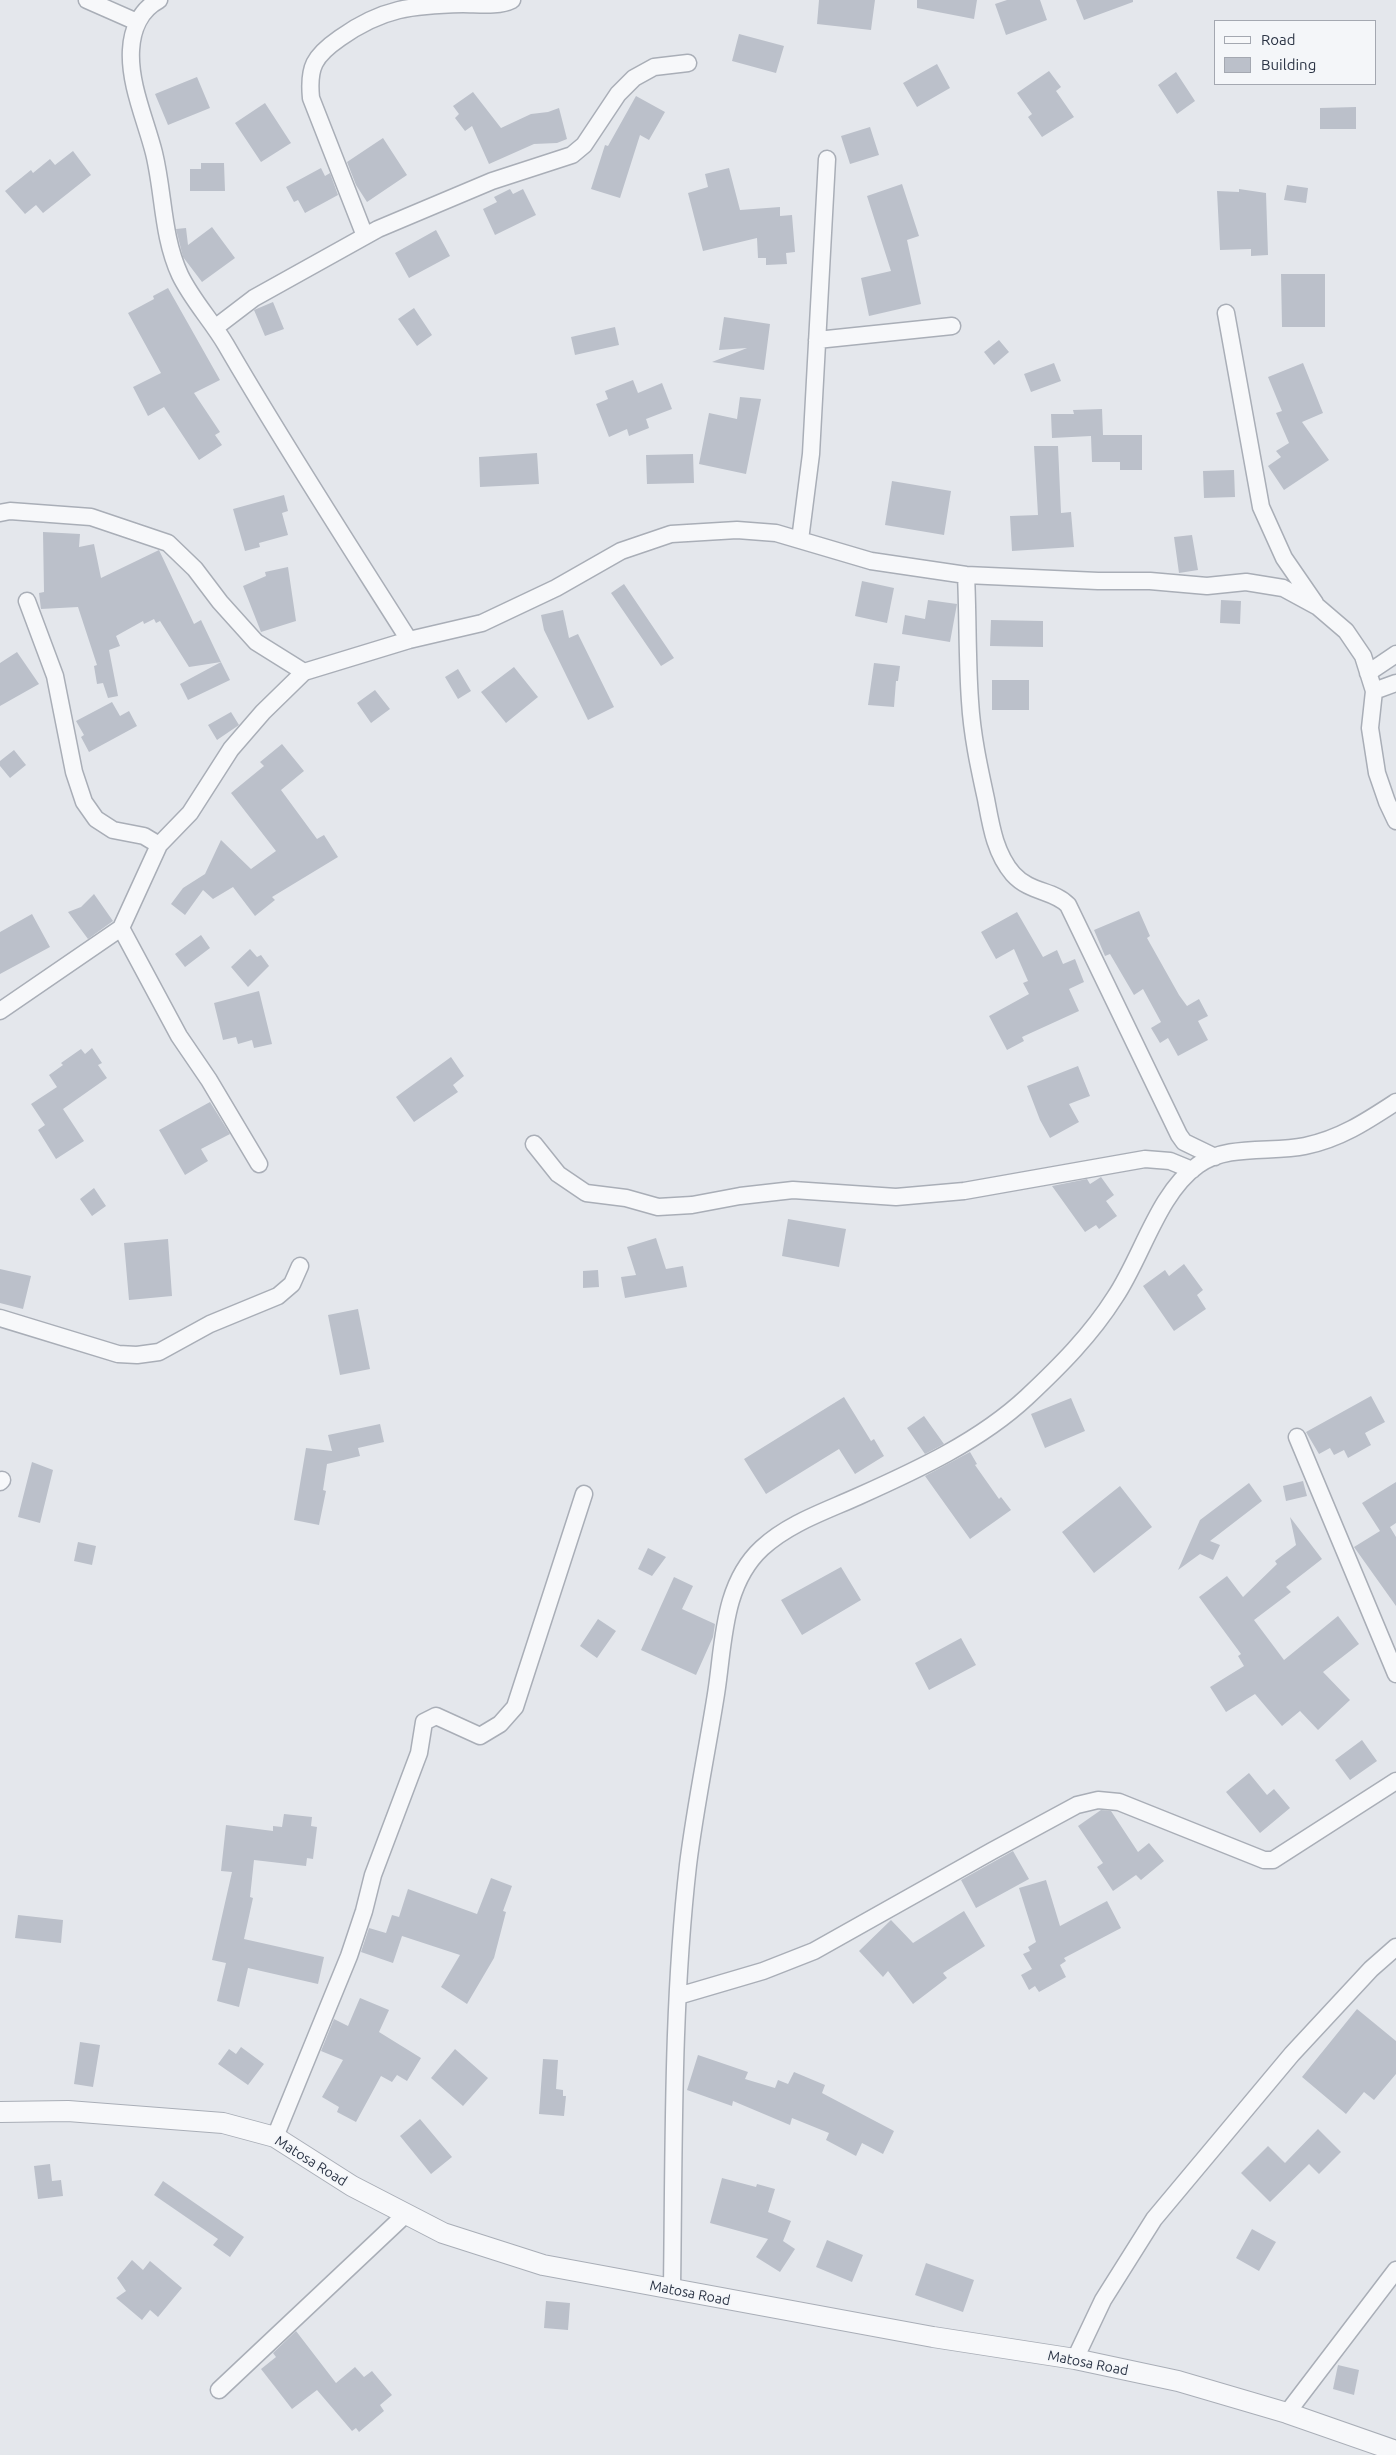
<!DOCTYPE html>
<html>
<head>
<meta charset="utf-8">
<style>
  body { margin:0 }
  #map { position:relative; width:1396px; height:2455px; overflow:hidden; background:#e4e7ec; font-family:Ubuntu,sans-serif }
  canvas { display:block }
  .legend { position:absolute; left:1214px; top:20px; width:162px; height:65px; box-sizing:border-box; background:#f4f6f9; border:1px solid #a4a8b1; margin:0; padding:6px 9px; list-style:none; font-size:15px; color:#2b3445 }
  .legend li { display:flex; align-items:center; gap:10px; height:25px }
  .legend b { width:25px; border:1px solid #a4a8b1 }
</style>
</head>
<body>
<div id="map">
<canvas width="1396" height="2455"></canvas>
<ul class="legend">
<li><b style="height:6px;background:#f7f8fa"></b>Road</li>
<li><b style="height:14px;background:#bbc0ca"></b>Building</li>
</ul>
</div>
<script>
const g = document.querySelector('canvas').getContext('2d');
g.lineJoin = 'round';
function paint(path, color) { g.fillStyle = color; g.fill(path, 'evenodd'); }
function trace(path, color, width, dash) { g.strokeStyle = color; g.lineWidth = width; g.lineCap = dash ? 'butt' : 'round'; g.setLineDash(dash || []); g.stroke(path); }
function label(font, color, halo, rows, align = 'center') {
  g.font = font + ' Ubuntu,sans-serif'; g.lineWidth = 4; g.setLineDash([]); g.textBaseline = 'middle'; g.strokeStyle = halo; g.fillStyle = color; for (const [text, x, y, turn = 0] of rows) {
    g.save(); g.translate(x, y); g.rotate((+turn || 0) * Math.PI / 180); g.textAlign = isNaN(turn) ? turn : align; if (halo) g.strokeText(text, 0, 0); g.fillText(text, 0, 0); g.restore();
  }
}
paint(new Path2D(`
  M 819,0 L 875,0 L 871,30 L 817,24 Z
  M 917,0 L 977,0 L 974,19 L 917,8 Z
  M 1007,0 L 1040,0 L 1047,20 L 1006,35 L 995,4 Z
  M 1076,0 L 1133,0 L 1133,2 L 1084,20 Z
  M 739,34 L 784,46 L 776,73 L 732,61 Z
  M 937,64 L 950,88 L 917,107 L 903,83 Z
  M 1049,71 L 1061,87 L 1056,91 L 1074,117 L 1042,137 L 1028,117 L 1032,114 L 1017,93 Z
  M 1176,72 L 1195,101 L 1177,114 L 1158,85 Z
  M 197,77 L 210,108 L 168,125 L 155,94 Z
  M 473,92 L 501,128 L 531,114 L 548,112 L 559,108 L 567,139 L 557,143 L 534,144 L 489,164 L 472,126 L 465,131 L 455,118 L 459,114 L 453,106 Z
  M 636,96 L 665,112 L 649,140 L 640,135 L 620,198 L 591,189 L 605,145 L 608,146 Z
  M 265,103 L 291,143 L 261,162 L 235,123 Z
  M 1356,107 L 1356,129 L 1320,129 L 1320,108 Z
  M 870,127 L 879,155 L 850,164 L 841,136 Z
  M 383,138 L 407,175 L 367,202 L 356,185 L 347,162 Z
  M 73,151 L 91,175 L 43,213 L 36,205 L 25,214 L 5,191 L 31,170 L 33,173 L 50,159 L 55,165 Z
  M 201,163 L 224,163 L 225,191 L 190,191 L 190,169 L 201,169 Z
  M 321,168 L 325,176 L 330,173 L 338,195 L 305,213 L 298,200 L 294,202 L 286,187 Z
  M 729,168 L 740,210 L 780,207 L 780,216 L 792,215 L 795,252 L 786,253 L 787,264 L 766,265 L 766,258 L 758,258 L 757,238 L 703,251 L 688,193 L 708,187 L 705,174 Z
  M 902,184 L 919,236 L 907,240 L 921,304 L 869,316 L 861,278 L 891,271 L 867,196 Z
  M 1287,185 L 1308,188 L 1306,203 L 1284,200 Z
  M 510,189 L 513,194 L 523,189 L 536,215 L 495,235 L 483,209 L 497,202 L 494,197 Z
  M 1239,189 L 1266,193 L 1268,255 L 1251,256 L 1251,249 L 1220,250 L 1217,191 L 1239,192 Z
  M 212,227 L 235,258 L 202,282 L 183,257 L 176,229 L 186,228 L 188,245 Z
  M 436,230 L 450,256 L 409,278 L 395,253 Z
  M 1281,274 L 1325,274 L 1325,327 L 1282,327 Z
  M 168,288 L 220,380 L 194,393 L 220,432 L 215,435 L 222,445 L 199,460 L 164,407 L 148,416 L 133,387 L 161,373 L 128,313 L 154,299 L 153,296 Z
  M 273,302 L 284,329 L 265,336 L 254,310 Z
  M 414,308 L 432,335 L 417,346 L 398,319 Z
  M 724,317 L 770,324 L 764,370 L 712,362 L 747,348 L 719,350 Z
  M 615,327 L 619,345 L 575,355 L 571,337 Z
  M 999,340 L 1009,352 L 994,365 L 984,352 Z
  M 1054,363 L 1061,381 L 1031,392 L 1024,374 Z
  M 1303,363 L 1323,413 L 1302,422 L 1329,460 L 1284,490 L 1268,466 L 1281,457 L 1276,451 L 1289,443 L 1276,413 L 1282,411 L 1268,377 Z
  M 633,380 L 638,393 L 662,383 L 672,409 L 646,419 L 649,428 L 629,436 L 627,429 L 609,437 L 596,404 L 608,399 L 605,391 Z
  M 740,397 L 761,399 L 746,474 L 699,464 L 709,413 L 737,419 Z
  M 1102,409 L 1103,435 L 1142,435 L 1142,470 L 1120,470 L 1120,462 L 1092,462 L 1091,436 L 1052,438 L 1051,414 L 1074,414 L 1073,410 Z
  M 1034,446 L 1058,446 L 1061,513 L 1071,512 L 1074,547 L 1012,551 L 1010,516 L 1038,515 Z
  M 537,453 L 539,484 L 480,487 L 479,457 Z
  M 693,454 L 694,483 L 647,484 L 646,455 Z
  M 1234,470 L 1235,497 L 1204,498 L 1203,471 Z
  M 892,481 L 951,491 L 944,535 L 885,525 Z
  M 284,495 L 288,511 L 282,513 L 288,535 L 259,543 L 260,547 L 245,551 L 233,509 Z
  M 43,532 L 80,534 L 79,547 L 94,544 L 101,578 L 159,550 L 194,624 L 201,620 L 221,662 L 189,667 L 160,621 L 156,623 L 154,619 L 144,624 L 143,621 L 116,636 L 120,646 L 109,650 L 118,696 L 108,698 L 103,683 L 97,684 L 94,666 L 97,665 L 78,607 L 41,609 L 39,593 L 44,592 Z
  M 1192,535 L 1198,570 L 1179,573 L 1174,537 Z
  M 288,567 L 296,621 L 261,632 L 243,586 L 266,576 L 265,572 Z
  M 862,581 L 894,588 L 887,623 L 855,616 Z
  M 624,584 L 674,658 L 661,666 L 611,593 Z
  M 928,600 L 957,604 L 950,642 L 902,634 L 905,615 L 925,619 Z
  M 1221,600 L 1241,601 L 1240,624 L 1220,623 Z
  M 563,610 L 569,638 L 578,634 L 614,707 L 588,720 L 544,630 L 541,615 Z
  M 991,620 L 1043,621 L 1043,647 L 990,646 Z
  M 17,652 L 39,684 L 0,706 L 0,663 Z
  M 221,662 L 230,680 L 188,700 L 180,684 Z
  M 874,663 L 900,666 L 898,681 L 896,681 L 894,707 L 868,705 Z
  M 514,667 L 538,697 L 506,723 L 481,692 Z
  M 458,669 L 471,691 L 458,699 L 445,677 Z
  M 992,680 L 1029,680 L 1029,710 L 992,710 Z
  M 375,690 L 390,709 L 371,723 L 357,703 Z
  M 112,702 L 120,716 L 129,711 L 137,726 L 89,752 L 81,737 L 84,735 L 76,721 Z
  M 231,712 L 239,725 L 217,740 L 208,725 Z
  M 282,744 L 304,771 L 281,790 L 317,839 L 324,835 L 338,857 L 272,897 L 275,900 L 255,916 L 233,887 L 213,899 L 203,890 L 185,915 L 171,904 L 183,888 L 205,874 L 221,840 L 251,869 L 276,851 L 231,793 L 264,766 L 260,762 Z
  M 14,750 L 26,765 L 10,778 L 0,766 L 0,761 Z
  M 94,894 L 113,921 L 88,939 L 68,912 L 81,907 Z
  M 1139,911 L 1150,936 L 1147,938 L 1179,995 L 1187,1006 L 1199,999 L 1208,1016 L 1198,1021 L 1208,1040 L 1178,1056 L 1168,1038 L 1160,1043 L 1151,1028 L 1161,1022 L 1143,989 L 1134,995 L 1110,954 L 1105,956 L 1094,930 Z
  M 1017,912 L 1043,957 L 1057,950 L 1063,964 L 1075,959 L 1084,982 L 1069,989 L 1079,1011 L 1022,1037 L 1024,1041 L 1007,1050 L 989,1016 L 1029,994 L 1023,983 L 1028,981 L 1014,949 L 996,959 L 981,932 Z
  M 32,914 L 50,947 L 0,974 L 0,932 Z
  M 201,935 L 210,948 L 185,967 L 175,954 Z
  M 250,949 L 257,957 L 261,955 L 269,966 L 248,987 L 231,967 Z
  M 259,991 L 272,1044 L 254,1048 L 252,1040 L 238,1044 L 236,1037 L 223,1040 L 214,1003 Z
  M 92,1048 L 102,1063 L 98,1065 L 107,1078 L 63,1109 L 84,1141 L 56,1159 L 38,1130 L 45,1125 L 31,1104 L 57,1087 L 49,1075 L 63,1065 L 61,1063 L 81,1049 L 85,1054 Z
  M 451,1057 L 464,1076 L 453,1085 L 458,1092 L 414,1122 L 396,1097 Z
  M 1078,1066 L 1090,1096 L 1069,1104 L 1079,1122 L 1050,1138 L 1040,1120 L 1027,1086 Z
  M 210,1102 L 230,1134 L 201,1149 L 208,1161 L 185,1175 L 159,1130 Z
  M 1101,1177 L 1114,1195 L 1106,1201 L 1117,1216 L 1099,1229 L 1096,1225 L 1085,1232 L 1052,1186 L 1087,1179 L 1090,1184 Z
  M 94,1188 L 106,1206 L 92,1216 L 80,1199 Z
  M 788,1219 L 846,1229 L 839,1267 L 782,1256 Z
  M 656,1238 L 666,1269 L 683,1266 L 687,1287 L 625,1298 L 621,1277 L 636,1275 L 627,1247 Z
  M 168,1239 L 172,1296 L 129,1300 L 124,1243 Z
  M 1184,1264 L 1203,1290 L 1197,1295 L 1206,1309 L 1174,1331 L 1143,1286 L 1165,1270 L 1169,1276 Z
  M 0,1269 L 31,1276 L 23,1309 L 0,1303 Z
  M 598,1270 L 599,1287 L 583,1288 L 583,1271 Z
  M 358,1309 L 370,1369 L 340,1375 L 328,1315 Z
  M 1371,1396 L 1385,1422 L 1365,1433 L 1371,1445 L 1348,1458 L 1344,1450 L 1334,1455 L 1330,1448 L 1319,1454 L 1306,1432 Z
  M 844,1397 L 871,1441 L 874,1439 L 884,1456 L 855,1474 L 839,1449 L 766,1494 L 744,1459 Z
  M 1071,1398 L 1085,1431 L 1045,1448 L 1031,1414 Z
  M 924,1416 L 944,1444 L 925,1454 L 907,1428 Z
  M 380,1424 L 384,1442 L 358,1448 L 360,1456 L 327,1464 L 323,1490 L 326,1491 L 319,1525 L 294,1520 L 306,1448 L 332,1451 L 328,1435 Z
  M 970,1452 L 977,1464 L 975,1465 L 999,1499 L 1001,1497 L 1011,1510 L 970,1539 L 925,1476 Z
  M 32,1462 L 53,1470 L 40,1523 L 18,1517 Z
  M 1303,1481 L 1307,1496 L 1286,1501 L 1283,1486 Z
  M 1396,1482 L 1396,1523 L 1390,1527 L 1396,1537 L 1396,1606 L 1354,1547 L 1380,1531 L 1362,1503 Z
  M 1249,1483 L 1262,1501 L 1210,1541 L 1220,1545 L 1213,1560 L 1200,1554 L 1178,1570 L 1200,1520 Z
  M 1120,1486 L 1152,1527 L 1094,1573 L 1062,1532 Z
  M 1290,1517 L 1322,1559 L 1286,1587 L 1291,1592 L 1254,1620 L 1284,1660 L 1338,1616 L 1359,1644 L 1323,1672 L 1350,1700 L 1318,1730 L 1300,1711 L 1282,1726 L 1255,1694 L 1226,1712 L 1210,1687 L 1244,1666 L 1238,1656 L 1241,1654 L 1199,1597 L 1227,1576 L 1243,1597 L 1277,1564 L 1275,1561 L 1296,1545 Z
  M 78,1542 L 96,1546 L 92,1565 L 74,1561 Z
  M 648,1548 L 666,1557 L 652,1576 L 638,1569 Z
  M 841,1567 L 861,1600 L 802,1635 L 781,1600 Z
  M 674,1577 L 693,1586 L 682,1609 L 715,1624 L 713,1637 L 696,1675 L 641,1650 Z
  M 598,1619 L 616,1631 L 597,1658 L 580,1646 Z
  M 961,1638 L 976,1665 L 929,1690 L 915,1663 Z
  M 1362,1740 L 1377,1761 L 1350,1780 L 1335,1760 Z
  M 1249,1773 L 1267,1795 L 1274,1789 L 1290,1808 L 1260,1833 L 1226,1792 Z
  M 1101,1810 L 1111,1811 L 1138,1852 L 1149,1843 L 1164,1861 L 1141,1880 L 1136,1875 L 1113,1891 L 1097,1867 L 1103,1863 L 1078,1826 Z
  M 284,1814 L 312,1817 L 311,1826 L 317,1827 L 313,1859 L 307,1858 L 306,1866 L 254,1860 L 250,1897 L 253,1898 L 244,1939 L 324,1957 L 318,1984 L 248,1968 L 239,2007 L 217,2001 L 226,1963 L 212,1960 L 232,1872 L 221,1871 L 226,1825 L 273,1831 L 273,1826 L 282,1827 Z
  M 1013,1851 L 1029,1879 L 976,1908 L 961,1880 Z
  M 491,1878 L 512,1886 L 503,1911 L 506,1912 L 494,1958 L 467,2004 L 441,1987 L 460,1955 L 402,1936 L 393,1963 L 361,1952 L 369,1928 L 386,1933 L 392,1915 L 399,1917 L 408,1889 L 477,1914 Z
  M 1046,1880 L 1060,1926 L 1107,1901 L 1121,1928 L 1064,1958 L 1066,1961 L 1060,1965 L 1066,1977 L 1039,1992 L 1035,1986 L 1029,1990 L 1021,1975 L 1032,1969 L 1023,1954 L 1030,1951 L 1028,1947 L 1036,1942 L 1019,1888 Z
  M 964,1911 L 985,1946 L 943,1973 L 947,1978 L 913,2004 L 888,1971 L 883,1977 L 859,1951 L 891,1920 L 913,1943 Z
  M 18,1915 L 63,1920 L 61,1943 L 15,1938 Z
  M 360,1998 L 389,2010 L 379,2032 L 421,2058 L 407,2081 L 397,2075 L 392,2082 L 381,2076 L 356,2122 L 337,2112 L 339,2107 L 322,2097 L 343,2060 L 321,2051 L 334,2019 L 348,2026 Z
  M 1357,2009 L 1396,2041 L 1396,2074 L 1374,2100 L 1364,2092 L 1346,2114 L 1302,2077 Z
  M 80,2042 L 100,2045 L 93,2087 L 74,2084 Z
  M 241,2047 L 264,2064 L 248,2085 L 218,2064 L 229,2049 L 236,2054 Z
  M 455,2049 L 488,2078 L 463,2106 L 431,2078 Z
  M 698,2055 L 748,2072 L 745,2079 L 775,2088 L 778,2080 L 788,2084 L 794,2072 L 825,2085 L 822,2093 L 894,2131 L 883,2154 L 862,2143 L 856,2156 L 826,2140 L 829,2133 L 792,2118 L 790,2125 L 733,2101 L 732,2106 L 687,2090 Z
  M 543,2059 L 558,2060 L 556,2089 L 563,2090 L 563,2096 L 566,2096 L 564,2116 L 539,2114 Z
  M 420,2119 L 452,2157 L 431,2174 L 400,2136 Z
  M 1318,2129 L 1341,2152 L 1319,2174 L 1309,2164 L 1270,2202 L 1241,2173 L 1268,2146 L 1285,2163 Z
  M 50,2164 L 52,2181 L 61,2180 L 63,2196 L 38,2199 L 34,2166 Z
  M 722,2178 L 756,2187 L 757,2184 L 775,2189 L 768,2212 L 791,2221 L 783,2241 L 795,2249 L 780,2272 L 756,2257 L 768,2239 L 710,2223 Z
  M 163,2181 L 244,2237 L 230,2257 L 213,2245 L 218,2239 L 154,2195 Z
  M 1252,2229 L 1276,2242 L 1259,2271 L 1236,2258 Z
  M 827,2240 L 863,2255 L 852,2282 L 816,2267 Z
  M 132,2260 L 143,2270 L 150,2261 L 182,2288 L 158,2317 L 150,2310 L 142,2320 L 116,2298 L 126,2291 L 117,2278 Z
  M 926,2263 L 974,2280 L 963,2312 L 915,2295 Z
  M 546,2301 L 570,2303 L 568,2330 L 544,2328 Z
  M 296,2331 L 336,2383 L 355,2367 L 364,2377 L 372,2371 L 392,2395 L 380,2405 L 384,2411 L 359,2432 L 356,2428 L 352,2431 L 317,2390 L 292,2409 L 261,2369 L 276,2357 L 273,2353 Z
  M 1338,2365 L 1359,2370 L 1354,2395 L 1333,2389 Z`), '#bbc0ca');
const minor = new Path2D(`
  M 87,0 L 137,22
  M 159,0 C 140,10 132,30 131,50 C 129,84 146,121 154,153 C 164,194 162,236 180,275 C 192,300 212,321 226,345 C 284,445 347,542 409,640
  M 365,236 L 311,98 C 308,67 314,56 340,38 C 382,8 413,5 463,4 C 478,4 498,7 512,0
  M 1226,313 L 1261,507 L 1284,558 L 1315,603
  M 216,327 L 254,298 L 378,229 L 492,181 L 572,155 L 584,145 L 618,94 L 634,78 L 654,67 L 688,63
  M 817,340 L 952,326
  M 0,513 L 10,511 L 91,517 L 168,543 L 195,569 L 220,602 L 256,642 L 304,672
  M 800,540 L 811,454 L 827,159
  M 966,575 C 968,617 967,660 970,701 C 972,735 979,767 986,799 C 991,826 995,853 1013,874 C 1030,893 1054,890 1068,905 L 1179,1135 L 1184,1142 L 1215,1157
  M 27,601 L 55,676 L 74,772 L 84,802 L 96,819 L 113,830 L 144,836 L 159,845
  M 1368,673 L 1396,654
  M 1374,691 L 1396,683
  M 121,928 L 179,1036 L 209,1080 L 259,1164
  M 0,1011 L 121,928 L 159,845 L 190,813 L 231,749 L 263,712 L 304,672 L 409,640 L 482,623 L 556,588 L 621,551 L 671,534 L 737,530 L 776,533 L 871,561 L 966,575 L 1098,581 L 1150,581 L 1207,586 L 1246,582 L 1283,588 L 1318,607 L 1346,631 L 1363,656 L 1374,691 L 1370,728 L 1377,773 L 1387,802 L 1396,821
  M 534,1144 L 558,1174 L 586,1193 L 626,1198 L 658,1207 L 692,1205 L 740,1196 L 793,1190 L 896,1197 L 964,1191 L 1145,1159 L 1170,1161 L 1192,1170
  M 0,1318 L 118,1354 L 137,1355 L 159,1352 L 210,1324 L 278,1296 L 292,1284 L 300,1266
  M 1297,1437 L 1396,1674
  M 0,1482 L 2,1480
  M 678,1996 L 763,1971 L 814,1951 L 992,1851 L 1077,1805 L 1098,1800 L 1119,1802 L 1264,1860 L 1273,1860 L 1396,1781
  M 275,2137 L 349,1956 L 364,1911 L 373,1875 L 419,1753 L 424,1722 L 436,1716 L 480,1736 L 500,1724 L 515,1707 L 584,1494
  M 672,2288 C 674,2147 672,2005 688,1865 C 695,1808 707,1751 716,1694 C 724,1644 722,1585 762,1548 C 789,1523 826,1511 859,1496 C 917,1470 980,1441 1027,1397 C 1060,1366 1091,1335 1115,1297 C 1142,1257 1158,1193 1198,1165 C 1227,1144 1272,1153 1305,1146 C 1340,1139 1367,1121 1396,1102
  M 1075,2359 L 1103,2300 L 1154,2219 L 1292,2054 L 1371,1969 L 1396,1947
  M 219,2390 L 406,2214
  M 1287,2413 L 1396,2270`);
const tertiary = new Path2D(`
  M 0,2112 L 68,2111 L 223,2123 L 275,2137 L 352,2186 L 443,2233 L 543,2265 L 933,2337 L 1075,2359 L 1178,2381 L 1287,2413 L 1396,2451`);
trace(minor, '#a9aeb7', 19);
trace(tertiary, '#a9aeb7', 22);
trace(minor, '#f7f8fa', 16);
trace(tertiary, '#f7f8fa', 20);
label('14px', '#2b3445', '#f4f6f9', [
  ["Matosa Road",311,2161,32],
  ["Matosa Road",690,2293,11],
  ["Matosa Road",1088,2363,11]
]);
</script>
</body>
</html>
